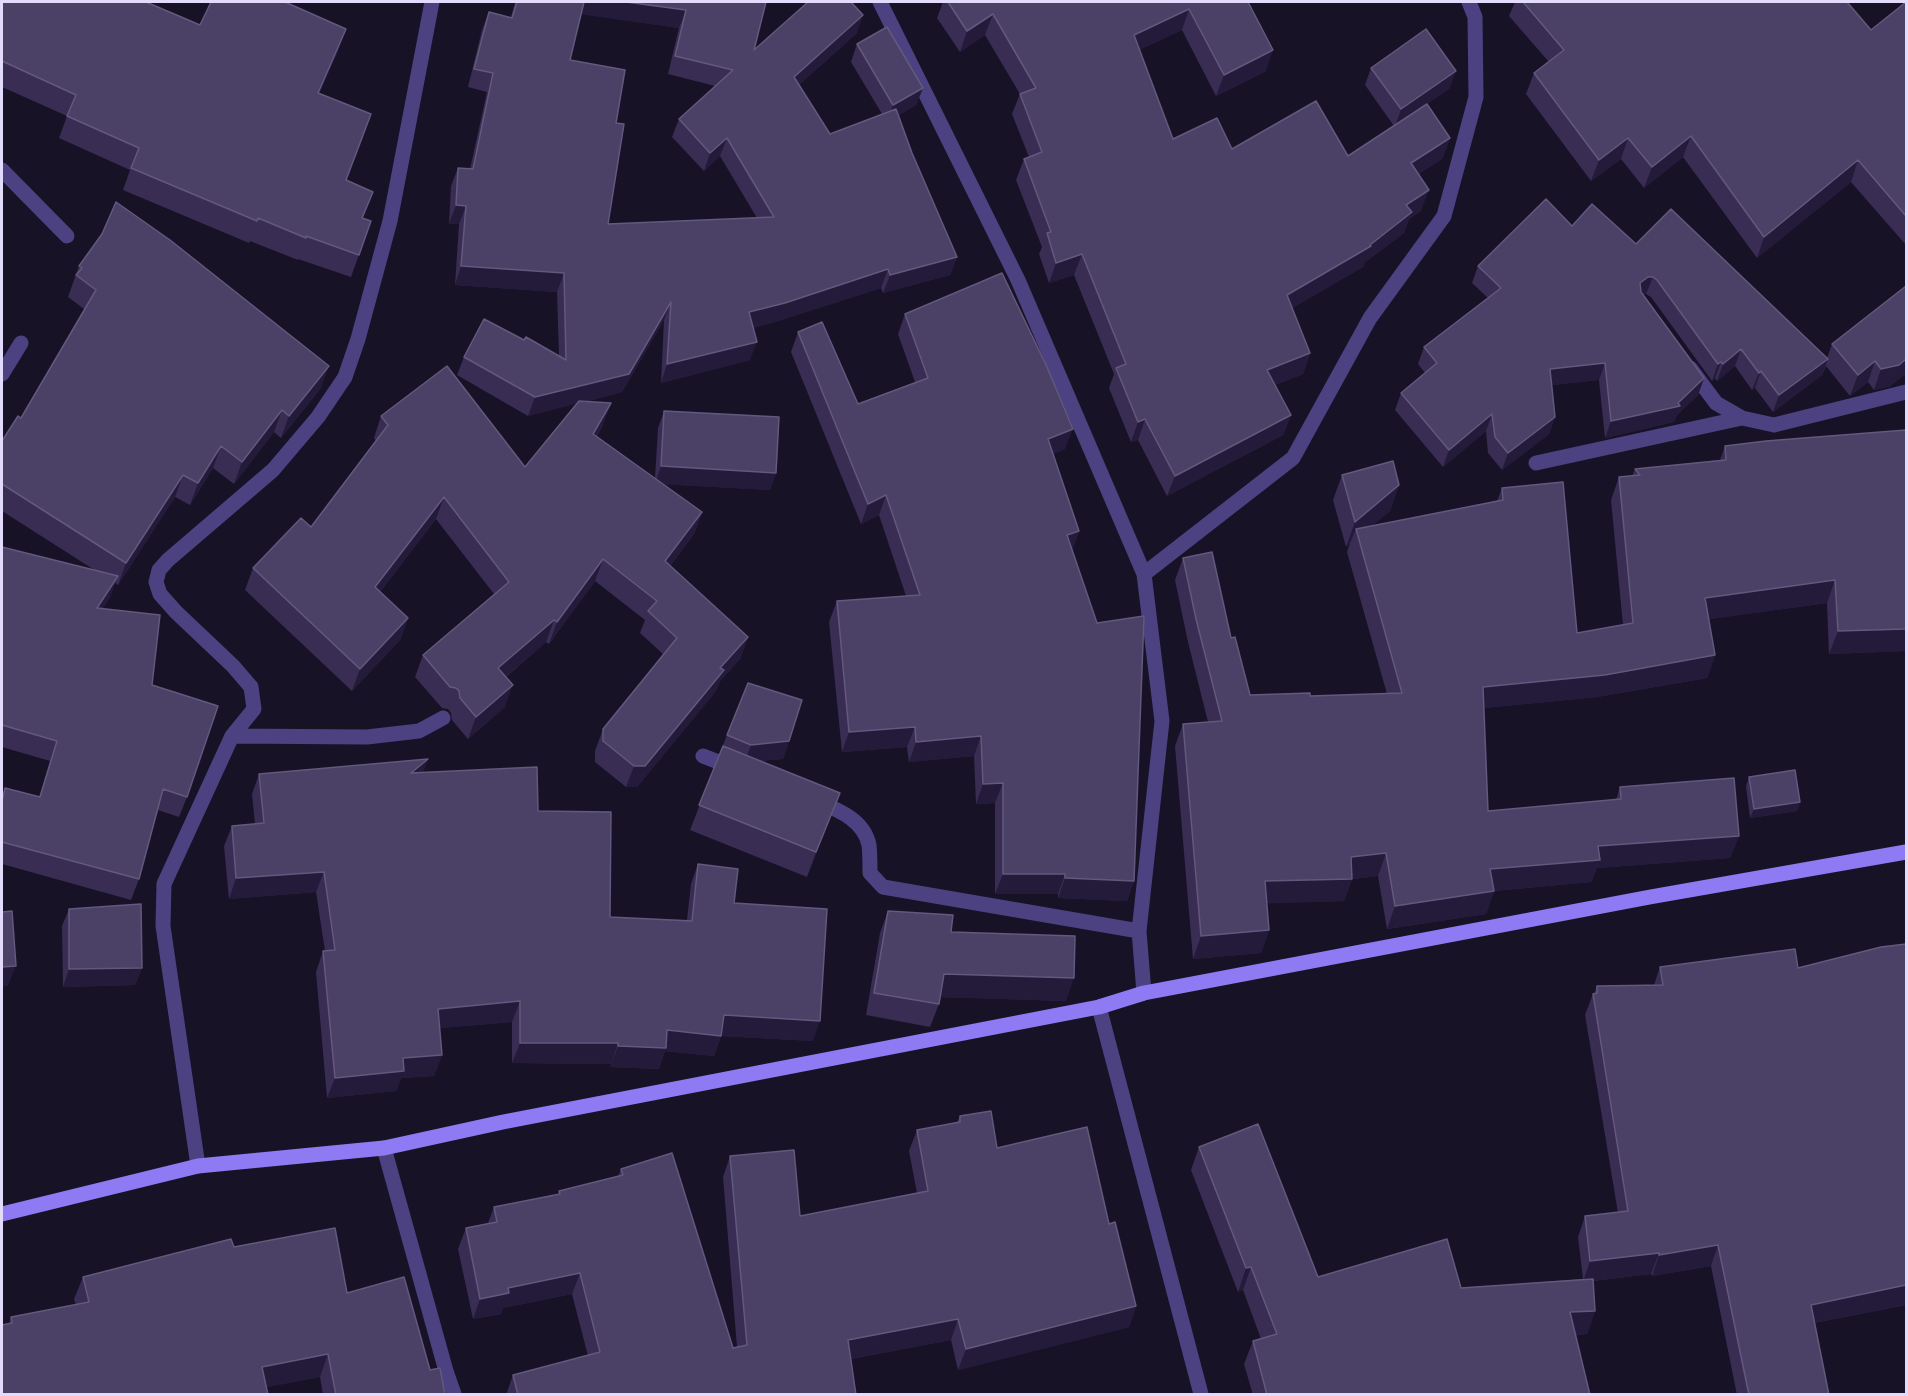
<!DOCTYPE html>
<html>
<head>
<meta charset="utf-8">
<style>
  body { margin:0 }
  #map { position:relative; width:1908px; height:1396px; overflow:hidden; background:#181227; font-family:Montserrat,sans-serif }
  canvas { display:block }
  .frame { position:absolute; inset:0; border:3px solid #e3dbfc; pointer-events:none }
</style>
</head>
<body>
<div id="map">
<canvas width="1908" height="1396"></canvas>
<div class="frame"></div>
</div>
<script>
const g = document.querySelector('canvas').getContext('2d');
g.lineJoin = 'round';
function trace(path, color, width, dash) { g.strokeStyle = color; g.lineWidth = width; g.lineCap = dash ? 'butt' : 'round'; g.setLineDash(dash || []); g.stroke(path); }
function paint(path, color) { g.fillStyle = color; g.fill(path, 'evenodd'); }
trace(new Path2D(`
  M 880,2 L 1018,280 L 1144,574 L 1162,721 L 1139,931 L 1144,993
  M 2,170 L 67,236
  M 1690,368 L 1716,403 L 1742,418 L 1774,425 L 1906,392
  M 2,374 L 21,343
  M 1536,463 L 1742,418
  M 1144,574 L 1293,458 L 1370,318 L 1444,216 L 1476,97 L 1475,17 L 1469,2
  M 232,736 L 367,737 L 419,731 L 443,718
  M 703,756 L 734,768
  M 817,801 C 838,810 864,820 869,845 C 870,854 870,864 870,873 L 883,887 L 1139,931
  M 1099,1007 L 1201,1394
  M 384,1148 L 446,1371 L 454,1394
  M 198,1166 L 163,926 L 164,884 L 232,736 L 254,709 L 251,687 L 233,666 L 176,612 L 160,594 L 156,582 L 159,570 L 168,560 L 273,470 L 318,417 L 345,377 L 358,339 L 390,221 L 432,2`), '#4c4281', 15);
trace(new Path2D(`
  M 2,1214 L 198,1166 L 384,1148 L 503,1122 L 1099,1007 L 1144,993 L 1650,897 L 1906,852`), '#8e7bf3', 15);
paint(new Path2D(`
  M 2,2 L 200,25 L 338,51 L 319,94 L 363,137 L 346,180 L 363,218 L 371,221 L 351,277 L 298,259 L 298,260 L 250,241 L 249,243 L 123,190 L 130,170 L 59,138 L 67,116 L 2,87 Z
  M 515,2 L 766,2 L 754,50 L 857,33 L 799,85 L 830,134 L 882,114 L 851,62 L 857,44 L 923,88 L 916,105 L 899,115 L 912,153 L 957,257 L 950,275 L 883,293 L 881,288 L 778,321 L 753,328 L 750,360 L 661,383 L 664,320 L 622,392 L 584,402 L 603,425 L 597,436 L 655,478 L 658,428 L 664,411 L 776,473 L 770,490 L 663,484 L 702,512 L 694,534 L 670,566 L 748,637 L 740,659 L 720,681 L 716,691 L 637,787 L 626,787 L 595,762 L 595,751 L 603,729 L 663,654 L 640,633 L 645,620 L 595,581 L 549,644 L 546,642 L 506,677 L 505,707 L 468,739 L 452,720 L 451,713 L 448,709 L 442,708 L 415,677 L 423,655 L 494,594 L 436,519 L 380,592 L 408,618 L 400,640 L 352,691 L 245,590 L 253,568 L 311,527 L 376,441 L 374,438 L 381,416 L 525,467 L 577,403 L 528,416 L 457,375 L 464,357 L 524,340 L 559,356 L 557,292 L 455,285 L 459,224 L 449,224 L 451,186 L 458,168 L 470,169 L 487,92 L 468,87 L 482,30 L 489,12 L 511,17 ZM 581,14 L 679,28 L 668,74 L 715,86 L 679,119 L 672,137 L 704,171 L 720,156 L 757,218 L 608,224 L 616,123 L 570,60 Z
  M 943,2 L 1248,2 L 1266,71 L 1216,96 L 1182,30 L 1139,50 L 1173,139 L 1232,149 L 1348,156 L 1394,126 L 1365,85 L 1371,68 L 1450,88 L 1427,104 L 1450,138 L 1442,159 L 1418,174 L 1421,211 L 1409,219 L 1404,233 L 1364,263 L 1363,267 L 1292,308 L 1310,353 L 1303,374 L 1275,385 L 1291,415 L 1283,435 L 1167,496 L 1138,440 L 1131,442 L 1109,388 L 1114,374 L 1074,275 L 1049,283 L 1039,254 L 1042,247 L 1016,180 L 1024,159 L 1029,157 L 1012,114 L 1020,94 L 985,35 L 960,52 L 937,18 Z
  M 1515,2 L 1847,2 L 1871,30 L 1906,2 L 1906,245 L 1851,182 L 1757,258 L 1683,157 L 1644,188 L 1621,159 L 1591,181 L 1526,94 L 1534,73 L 1549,62 L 1509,16 Z
  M 1572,226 L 1636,244 L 1827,358 L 1832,344 L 1906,286 L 1891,386 L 1874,390 L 1868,382 L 1850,396 L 1826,366 L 1822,375 L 1773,412 L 1755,388 L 1752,390 L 1735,366 L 1717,381 L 1715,378 L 1712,381 L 1651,297 L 1646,294 L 1643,294 L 1704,378 L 1698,395 L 1677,415 L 1674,422 L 1605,438 L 1599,380 L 1552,385 L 1555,417 L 1549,434 L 1502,470 L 1488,453 L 1486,431 L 1443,467 L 1395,410 L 1401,393 L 1425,373 L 1418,364 L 1424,347 L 1488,298 L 1472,283 L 1478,266 Z
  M 79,266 L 321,388 L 281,438 L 274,432 L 234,484 L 213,468 L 190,505 L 175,497 L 118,585 L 115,583 L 110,597 L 103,608 L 152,685 L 187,797 L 179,817 L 158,810 L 139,879 L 131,900 L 2,864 L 2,799 L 5,788 L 39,797 L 50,761 L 2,747 L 2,547 L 96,571 L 2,511 L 2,441 L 21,418 L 84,309 L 68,297 Z
  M 905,314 L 1065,449 L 1053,454 L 1079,531 L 1072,551 L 1134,881 L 1127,901 L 1058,898 L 1058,894 L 995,894 L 995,803 L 976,804 L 974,756 L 909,762 L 907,747 L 842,752 L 829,622 L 837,601 L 906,596 L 879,515 L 861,524 L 791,352 L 798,332 L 858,404 L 915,382 L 898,334 Z
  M 1725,446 L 1906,651 L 1829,654 L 1827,603 L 1709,619 L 1715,655 L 1707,678 L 1597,697 L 1484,708 L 1488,811 L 1616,800 L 1620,787 L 1739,836 L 1730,858 L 1597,868 L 1591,882 L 1494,891 L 1486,914 L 1387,929 L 1378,876 L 1352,879 L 1344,901 L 1267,903 L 1269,930 L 1261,953 L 1193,959 L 1175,746 L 1183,724 L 1208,722 L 1188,642 L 1175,580 L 1183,558 L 1231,638 L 1250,695 L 1310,696 L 1387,694 L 1347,552 L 1350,543 L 1346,547 L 1333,500 L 1342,475 L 1399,485 L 1390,511 L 1371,526 L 1497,501 L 1502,488 L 1577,633 L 1623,625 L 1611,500 L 1619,477 L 1632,476 L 1635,469 L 1720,460 Z
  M 727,735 L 789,741 L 783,759 L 759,761 L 840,793 L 807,877 L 690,830 Z
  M 423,773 L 538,811 L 610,917 L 687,920 L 691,884 L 698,864 L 734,903 L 813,1041 L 721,1036 L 714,1056 L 665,1051 L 659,1069 L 610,1067 L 611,1064 L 512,1063 L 512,1022 L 440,1028 L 442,1055 L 434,1076 L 401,1078 L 396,1091 L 327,1098 L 316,972 L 323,951 L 325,951 L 316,892 L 229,899 L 224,846 L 232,826 L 255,824 L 252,794 L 259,774 Z
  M 1749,777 L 1800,802 L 1797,811 L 1750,818 L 1746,786 Z
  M 69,909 L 142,968 L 135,985 L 63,987 L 62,926 Z
  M 888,911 L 951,932 L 1066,1001 L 940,997 L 939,1004 L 930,1027 L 866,1015 L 880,933 Z
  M 1906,944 L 1906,1305 L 1814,1323 L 1829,1395 L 1737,1395 L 1711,1266 L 1652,1276 L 1651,1274 L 1593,1281 L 1595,1311 L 1587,1334 L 1575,1335 L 1590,1395 L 1253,1395 L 1244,1364 L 1253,1341 L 1261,1339 L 1243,1290 L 1238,1292 L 1191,1170 L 1199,1147 L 1318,1277 L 1461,1288 L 1583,1279 L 1578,1237 L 1585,1216 L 1618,1213 L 1585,1015 L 1593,994 L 1594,994 L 1597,986 L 1654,985 L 1660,967 L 1798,968 Z
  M 960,1116 L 997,1148 L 1109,1224 L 1136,1306 L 1129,1327 L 958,1370 L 951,1340 L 851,1359 L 856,1395 L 506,1395 L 513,1375 L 588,1356 L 572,1294 L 503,1308 L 501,1314 L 473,1319 L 458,1249 L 466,1228 L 488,1223 L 494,1207 L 558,1194 L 559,1191 L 618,1176 L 621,1169 L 733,1348 L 737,1347 L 723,1177 L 730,1156 L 800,1216 L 917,1193 L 909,1151 L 917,1130 L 957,1122 Z
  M 234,1247 L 347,1293 L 430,1370 L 445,1395 L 323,1395 L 320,1377 L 266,1387 L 9,1323 L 11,1317 L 76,1305 L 74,1299 L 83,1277 Z`), '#392d53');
paint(new Path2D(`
  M 583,2 L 626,2 L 686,10 L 679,28 L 579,14 Z
  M 1189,9 L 1182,30 L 1126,56 L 1134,35 Z
  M 993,14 L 985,35 L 960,52 L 967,31 Z
  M 863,15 L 857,33 L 788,95 L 794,77 Z
  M 346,29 L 338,51 L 310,115 L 318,93 Z
  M 1273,50 L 1266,71 L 1216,96 L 1224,75 Z
  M 1456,71 L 1450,88 L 1395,127 L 1401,109 Z
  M 923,88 L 916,105 L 887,122 L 893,105 Z
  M 1691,136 L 1683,157 L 1644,188 L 1652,167 Z
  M 727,138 L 720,156 L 704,171 L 710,153 Z
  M 1450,138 L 1442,159 L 1404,184 L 1411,163 Z
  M 1628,138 L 1621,159 L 1591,181 L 1599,160 Z
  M 1858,160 L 1851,182 L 1757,258 L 1764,237 Z
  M 1429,190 L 1421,211 L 1409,219 L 1404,233 L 1364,263 L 1363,267 L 1279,316 L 1287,295 L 1370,245 L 1406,205 Z
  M 373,192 L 365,214 L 354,240 L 362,218 Z
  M 456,205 L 466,206 L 459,224 L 449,224 Z
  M 1082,254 L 1074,275 L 1049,283 L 1056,263 Z
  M 957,257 L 950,275 L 883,293 L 890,275 Z
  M 461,266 L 564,273 L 557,292 L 455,285 Z
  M 888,269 L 881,288 L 778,321 L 743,331 L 749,312 Z
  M 1648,277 L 1653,277 L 1646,294 L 1641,293 L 1640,283 Z
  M 671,302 L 664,320 L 622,392 L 528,416 L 535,397 Z
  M 757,342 L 750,360 L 661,383 L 667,364 Z
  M 1741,349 L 1735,366 L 1717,381 L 1723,364 Z
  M 1310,353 L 1303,374 L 1259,391 L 1267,370 Z
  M 1828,359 L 1822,375 L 1773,412 L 1779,395 Z
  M 1906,359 L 1906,374 L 1891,386 L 1874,390 L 1881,369 Z
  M 1875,361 L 1868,382 L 1850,396 L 1858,375 Z
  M 1721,362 L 1715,378 L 1712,381 L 1718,364 Z
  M 1605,363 L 1599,380 L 1544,386 L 1550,369 Z
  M 329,366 L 321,388 L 281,438 L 289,416 Z
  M 1761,371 L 1755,388 L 1752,390 L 1759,373 Z
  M 1704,378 L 1698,395 L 1677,415 L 1674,422 L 1605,438 L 1611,421 L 1678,403 Z
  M 611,403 L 603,425 L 585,455 L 593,434 Z
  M 282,410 L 274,432 L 234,484 L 242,462 Z
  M 1492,414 L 1486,431 L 1443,467 L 1449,450 Z
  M 1291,415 L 1283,435 L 1167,496 L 1175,476 Z
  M 1555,417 L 1549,434 L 1502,470 L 1508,453 Z
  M 1145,419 L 1138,440 L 1131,442 L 1138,422 Z
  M 1073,429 L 1065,449 L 1041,459 L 1048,439 Z
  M 221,446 L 213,468 L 190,505 L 198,483 Z
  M 661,466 L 776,473 L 770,490 L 655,484 Z
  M 183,475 L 175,497 L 118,585 L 126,563 Z
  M 1399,485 L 1390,511 L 1358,537 L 1356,529 L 1350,543 L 1346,547 L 1355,522 Z
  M 886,495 L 879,515 L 861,524 L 868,504 Z
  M 444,497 L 436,519 L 367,609 L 375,587 Z
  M 702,512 L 694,534 L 657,583 L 665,561 Z
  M 1079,531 L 1072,551 L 1067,535 Z
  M 603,559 L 595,581 L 549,644 L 557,622 Z
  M 118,576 L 110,597 L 90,628 L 97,608 Z
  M 1835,580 L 1827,603 L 1697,621 L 1705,598 Z
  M 408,618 L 400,640 L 352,691 L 360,669 Z
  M 554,620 L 546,642 L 490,690 L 498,668 Z
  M 1906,629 L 1906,651 L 1829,654 L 1838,631 Z
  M 748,637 L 740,659 L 720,681 L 716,691 L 637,787 L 626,787 L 634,766 Z
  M 1715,655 L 1707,678 L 1597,697 L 1475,709 L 1483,687 Z
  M 513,685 L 505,707 L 468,739 L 476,717 Z
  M 915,727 L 907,747 L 842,752 L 849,732 Z
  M 981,736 L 974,756 L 909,762 L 916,742 Z
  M 789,741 L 783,759 L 745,762 L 751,745 Z
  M 428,759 L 421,779 L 411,773 Z
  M 1003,783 L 995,803 L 976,804 L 983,784 Z
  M 840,793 L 830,818 L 807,877 L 816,852 Z
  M 1800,802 L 1797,811 L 1750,818 L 1754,809 Z
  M 1739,836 L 1730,858 L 1597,868 L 1591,882 L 1482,892 L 1490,869 L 1598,846 Z
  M 1386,853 L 1378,876 L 1352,879 L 1344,901 L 1256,904 L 1265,881 L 1351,857 Z
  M 324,872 L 316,892 L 229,899 L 236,878 Z
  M 1003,874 L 1065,874 L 1058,894 L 995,894 Z
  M 1065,878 L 1134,881 L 1127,901 L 1058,898 Z
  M 1494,891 L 1486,914 L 1387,929 L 1395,906 Z
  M 1269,930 L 1261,953 L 1193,959 L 1201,936 Z
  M 16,966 L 8,986 L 2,986 L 2,967 Z
  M 142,968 L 135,985 L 63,987 L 69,969 Z
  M 944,974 L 1074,978 L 1066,1001 L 935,997 Z
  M 520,1001 L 512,1022 L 431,1029 L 438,1009 Z
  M 724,1015 L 820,1021 L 813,1041 L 721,1036 L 714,1056 L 665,1051 L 659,1069 L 610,1067 L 618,1046 L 667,1030 Z
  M 520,1043 L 618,1043 L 611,1064 L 512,1063 Z
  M 442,1055 L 434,1076 L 401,1078 L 396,1091 L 327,1098 L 335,1078 L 403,1058 Z
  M 1718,1245 L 1711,1266 L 1652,1276 L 1659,1255 Z
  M 1659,1253 L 1651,1274 L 1583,1282 L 1590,1261 Z
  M 1251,1267 L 1243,1290 L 1238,1292 L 1246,1268 Z
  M 580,1273 L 572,1294 L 503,1308 L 501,1314 L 473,1319 L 480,1299 L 508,1288 Z
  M 1906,1285 L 1906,1305 L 1803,1325 L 1811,1305 Z
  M 1136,1306 L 1129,1327 L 958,1370 L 966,1349 Z
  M 1595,1311 L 1587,1334 L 1561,1335 L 1570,1312 Z
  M 958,1319 L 951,1340 L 841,1361 L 848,1340 Z
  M 328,1354 L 320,1377 L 253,1390 L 262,1367 Z`), '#241a3a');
const building = new Path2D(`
  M 2,2 L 146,2 L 200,25 L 211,2 L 285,2 L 346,29 L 318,93 L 371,114 L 346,180 L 373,192 L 362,218 L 371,221 L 359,255 L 306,236 L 306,238 L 258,218 L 257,221 L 131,168 L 139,148 L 67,116 L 76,95 L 2,61 Z
  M 517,2 L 584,2 L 570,60 L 625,70 L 616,123 L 624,124 L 608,224 L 774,217 L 727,138 L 710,153 L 679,119 L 733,70 L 675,56 L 686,10 L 626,2 L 766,2 L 754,50 L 808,2 L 851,2 L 863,15 L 794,77 L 830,134 L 896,109 L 912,153 L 957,257 L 890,275 L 888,269 L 785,303 L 749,312 L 757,342 L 667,364 L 671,302 L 629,374 L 535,397 L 464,357 L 484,319 L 524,340 L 526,337 L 566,360 L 564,273 L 461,266 L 466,206 L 456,205 L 458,168 L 473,169 L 493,73 L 474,69 L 489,12 L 512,18 Z
  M 948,2 L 1248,2 L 1273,50 L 1224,75 L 1189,9 L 1134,35 L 1173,139 L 1217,118 L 1232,149 L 1316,101 L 1348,156 L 1427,104 L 1450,138 L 1411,163 L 1429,190 L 1406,205 L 1412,212 L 1370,245 L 1371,246 L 1287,295 L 1310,353 L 1267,370 L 1291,415 L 1175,476 L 1145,419 L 1138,422 L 1116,368 L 1126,364 L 1082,254 L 1056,263 L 1047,233 L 1051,232 L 1024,159 L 1042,152 L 1020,94 L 1036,88 L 993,14 L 967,31 Z
  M 1523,2 L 1847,2 L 1871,30 L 1906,2 L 1906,216 L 1858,160 L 1764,237 L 1691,136 L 1652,167 L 1628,138 L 1599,160 L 1534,73 L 1564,50 Z
  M 887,27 L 923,88 L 893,105 L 857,44 Z
  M 1426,29 L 1456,71 L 1401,109 L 1371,68 Z
  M 1546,199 L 1572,226 L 1592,204 L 1636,244 L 1671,209 L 1828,359 L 1779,395 L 1761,371 L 1759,373 L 1741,349 L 1723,364 L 1721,362 L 1718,364 L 1657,280 L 1653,277 L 1648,277 L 1640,283 L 1641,292 L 1704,378 L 1678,403 L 1680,406 L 1611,421 L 1605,363 L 1550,369 L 1555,417 L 1508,453 L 1495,437 L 1492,414 L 1449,450 L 1401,393 L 1437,363 L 1424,347 L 1501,288 L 1478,266 Z
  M 116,202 L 170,240 L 329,366 L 289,416 L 282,410 L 242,462 L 221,446 L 198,483 L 183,475 L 126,563 L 2,484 L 2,441 L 18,416 L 21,418 L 96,290 L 76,275 L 82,268 L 79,266 L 102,234 Z
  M 1002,273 L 1047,367 L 1073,429 L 1048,439 L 1079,531 L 1067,535 L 1097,623 L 1144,616 L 1134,881 L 1065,878 L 1065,874 L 1003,874 L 1003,783 L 983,784 L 981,736 L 916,742 L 915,727 L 849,732 L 837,601 L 920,595 L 886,495 L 868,504 L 798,332 L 822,322 L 858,404 L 928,378 L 905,314 Z
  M 1906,286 L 1906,359 L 1899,365 L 1881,369 L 1875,361 L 1858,375 L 1832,344 Z
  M 447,366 L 525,467 L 579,401 L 611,403 L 593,434 L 702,512 L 665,561 L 748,637 L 720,668 L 724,670 L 645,766 L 634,766 L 603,741 L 603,729 L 677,638 L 648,611 L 657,601 L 603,559 L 557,622 L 554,620 L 498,668 L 513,685 L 476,717 L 460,698 L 459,691 L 456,688 L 450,687 L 423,655 L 509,582 L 444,497 L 375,587 L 408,618 L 360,669 L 253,568 L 301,518 L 311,527 L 388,425 L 381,416 Z
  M 664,411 L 779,417 L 776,473 L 661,466 Z
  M 1906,430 L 1906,629 L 1838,631 L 1835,580 L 1705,598 L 1715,655 L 1605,675 L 1483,687 L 1488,811 L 1621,799 L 1620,787 L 1734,778 L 1739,836 L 1598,846 L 1600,860 L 1490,869 L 1494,891 L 1395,906 L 1386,853 L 1351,857 L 1352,879 L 1265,881 L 1269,930 L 1201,936 L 1183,724 L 1222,721 L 1196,619 L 1183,558 L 1212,552 L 1231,638 L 1235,637 L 1250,695 L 1310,693 L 1310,696 L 1402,693 L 1356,529 L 1503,500 L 1502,488 L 1563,482 L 1577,633 L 1633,623 L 1619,477 L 1640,475 L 1635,469 L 1726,460 L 1725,446 L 1766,441 Z
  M 1393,461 L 1399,485 L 1355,522 L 1342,475 Z
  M 2,547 L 118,576 L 97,608 L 160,615 L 152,685 L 218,706 L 187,797 L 163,789 L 139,879 L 2,842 L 2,802 L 5,788 L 40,797 L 57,741 L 2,725 Z
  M 748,683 L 802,700 L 789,741 L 751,745 L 727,735 Z
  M 723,746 L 840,793 L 816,852 L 699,805 Z
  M 428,759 L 411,773 L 537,767 L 538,811 L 611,812 L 610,917 L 692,921 L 698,864 L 738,869 L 734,903 L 827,909 L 820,1021 L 724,1015 L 721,1036 L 667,1030 L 666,1048 L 618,1046 L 618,1043 L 520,1043 L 520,1001 L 438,1009 L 442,1055 L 403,1058 L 404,1071 L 335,1078 L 323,951 L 335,950 L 324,872 L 236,878 L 232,826 L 264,823 L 259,774 Z
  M 1795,770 L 1800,802 L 1754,809 L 1749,777 Z
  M 141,904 L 142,968 L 69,969 L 69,909 Z
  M 12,911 L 16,966 L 2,967 L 2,912 Z
  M 888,911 L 953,915 L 951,932 L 1075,936 L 1074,978 L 944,974 L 939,1004 L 874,993 Z
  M 1906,944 L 1906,1285 L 1811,1305 L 1829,1395 L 1749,1395 L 1718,1245 L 1659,1255 L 1659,1253 L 1590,1261 L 1585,1216 L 1628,1211 L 1593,994 L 1597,993 L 1597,986 L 1663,985 L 1660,967 L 1795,949 L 1798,968 L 1881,947 Z
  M 991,1111 L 997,1148 L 1087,1127 L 1109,1224 L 1115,1222 L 1136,1306 L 966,1349 L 958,1319 L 848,1340 L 856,1395 L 518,1395 L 513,1375 L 600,1352 L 580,1273 L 508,1288 L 509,1293 L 480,1299 L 466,1228 L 497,1222 L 494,1207 L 560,1194 L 559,1191 L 623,1175 L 621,1169 L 672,1153 L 733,1348 L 747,1345 L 730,1156 L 794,1150 L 800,1216 L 928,1191 L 917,1130 L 960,1122 L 960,1116 Z
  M 1258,1124 L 1318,1277 L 1447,1239 L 1461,1288 L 1593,1279 L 1595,1311 L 1570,1312 L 1590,1395 L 1267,1395 L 1253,1341 L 1277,1334 L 1251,1267 L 1246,1268 L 1199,1147 Z
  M 335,1228 L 347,1293 L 404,1277 L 430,1370 L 440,1368 L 445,1395 L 336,1395 L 328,1354 L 262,1367 L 268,1395 L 2,1395 L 2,1325 L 12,1323 L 11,1317 L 89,1302 L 83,1277 L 231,1239 L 234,1247 Z`);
paint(building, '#4b4065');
trace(building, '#63587d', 1.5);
</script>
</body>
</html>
